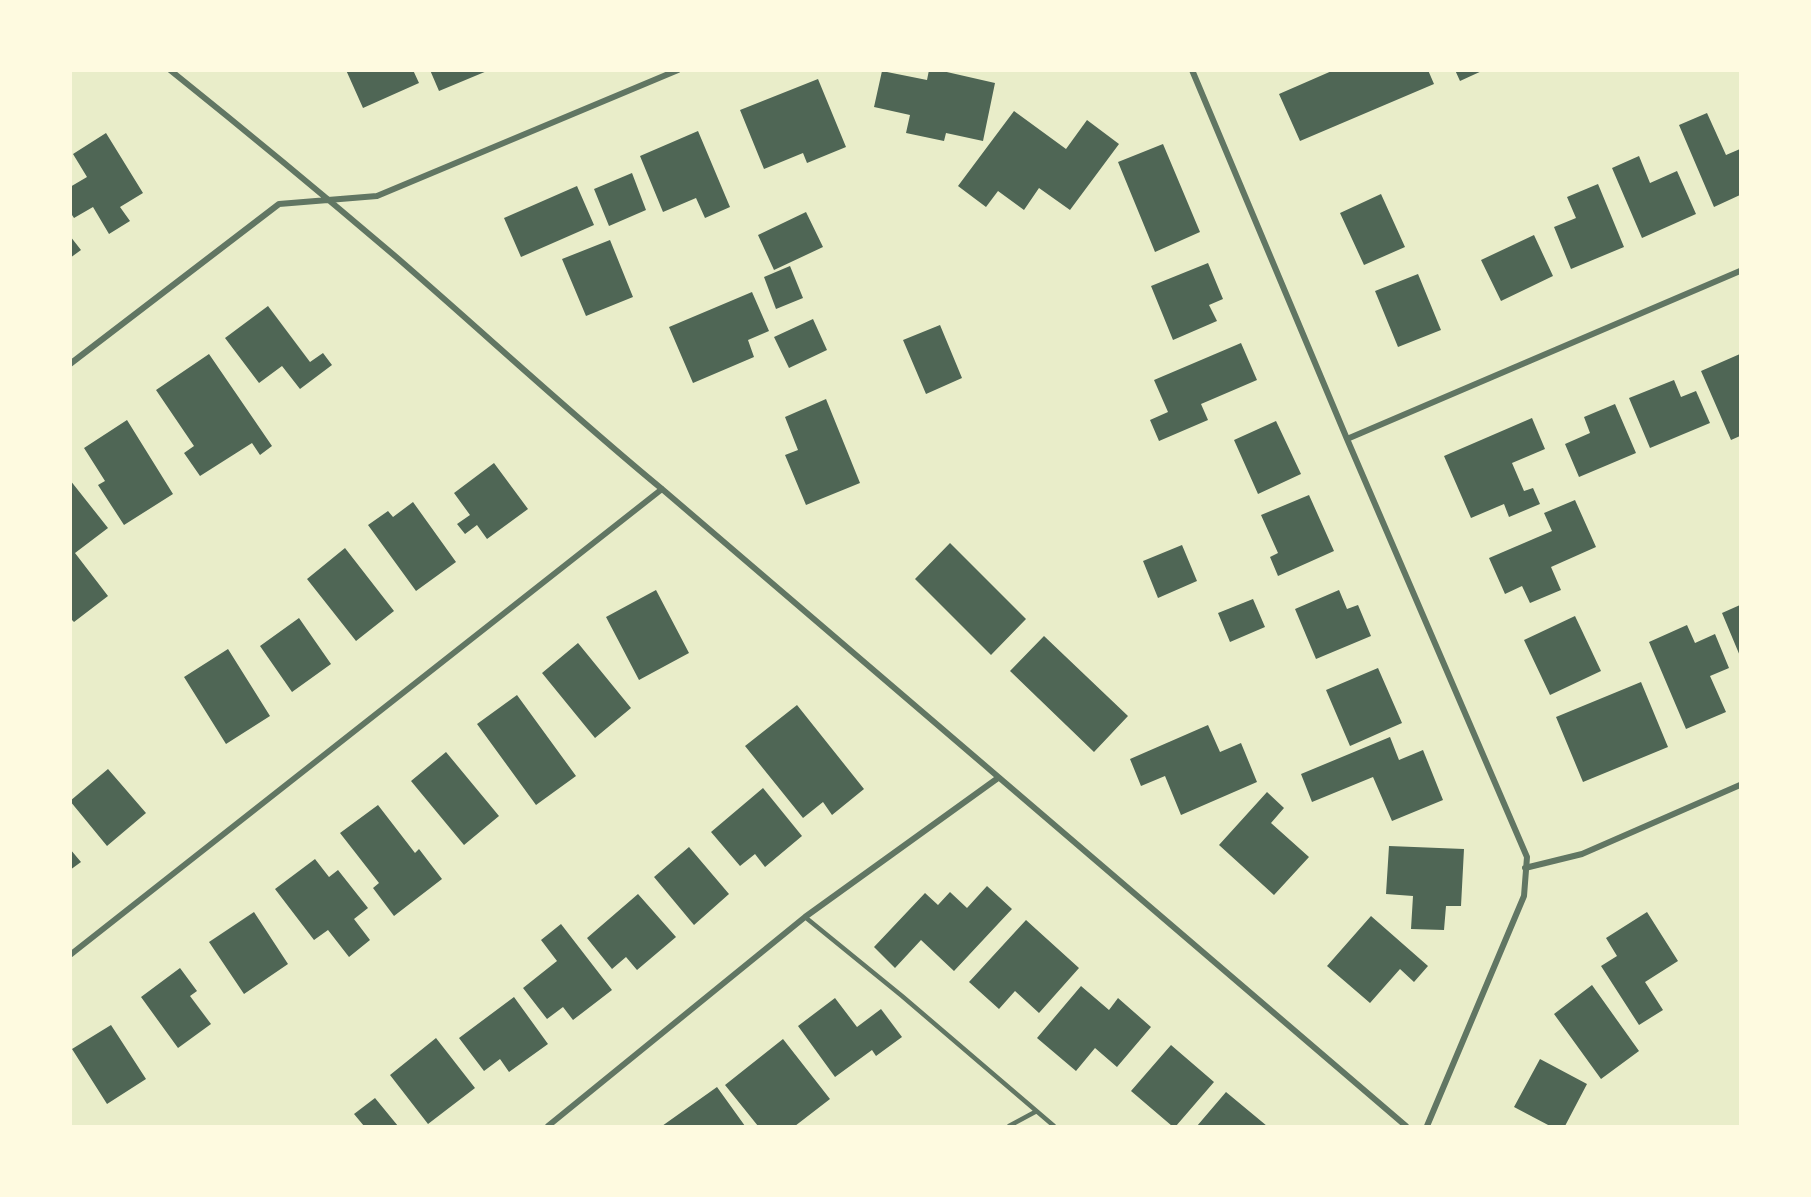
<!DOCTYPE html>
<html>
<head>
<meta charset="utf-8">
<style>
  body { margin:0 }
  #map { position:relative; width:1811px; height:1197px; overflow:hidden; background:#e9edc9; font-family:"Titillium Web",sans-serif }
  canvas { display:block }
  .frame { position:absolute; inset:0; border:72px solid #fefae0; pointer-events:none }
</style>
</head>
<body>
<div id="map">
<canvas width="1811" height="1197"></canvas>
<div class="frame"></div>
</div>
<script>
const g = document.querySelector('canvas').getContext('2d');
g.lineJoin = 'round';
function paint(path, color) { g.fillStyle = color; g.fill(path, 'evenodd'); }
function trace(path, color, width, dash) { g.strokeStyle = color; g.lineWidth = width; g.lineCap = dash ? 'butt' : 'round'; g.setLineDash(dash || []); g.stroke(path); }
paint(new Path2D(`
  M 346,70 L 413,70 L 419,83 L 363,108 Z
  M 430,70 L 487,70 L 487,71 L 439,91 Z
  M 929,70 L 938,70 L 995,83 L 983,141 L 946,133 L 944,141 L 906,133 L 910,115 L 874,107 L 882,71 L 927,80 Z
  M 1334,70 L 1428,70 L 1434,84 L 1300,141 L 1279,94 Z
  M 1455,70 L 1484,70 L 1460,81 Z
  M 818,79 L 846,147 L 807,163 L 803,153 L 764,169 L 740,110 Z
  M 1014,111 L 1066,149 L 1087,120 L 1119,144 L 1070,210 L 1039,188 L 1024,210 L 998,191 L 986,207 L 958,186 Z
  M 1707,113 L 1726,155 L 1740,149 L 1740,195 L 1714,207 L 1679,125 Z
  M 698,131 L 730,207 L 705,218 L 696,198 L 663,212 L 640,156 Z
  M 106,133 L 143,193 L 120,207 L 130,221 L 109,234 L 93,207 L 74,218 L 70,212 L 70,187 L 87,177 L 73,154 Z
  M 1163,144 L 1200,232 L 1155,252 L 1118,162 Z
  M 1639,156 L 1650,183 L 1677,171 L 1696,214 L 1642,238 L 1612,168 Z
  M 632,173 L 646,210 L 609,226 L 594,189 Z
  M 1598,184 L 1624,247 L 1571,269 L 1554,227 L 1576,218 L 1567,197 Z
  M 577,186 L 594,225 L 521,257 L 504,218 Z
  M 1381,194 L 1405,247 L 1364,265 L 1340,213 Z
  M 806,212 L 823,247 L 774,270 L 758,235 Z
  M 1534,235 L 1553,276 L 1501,301 L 1481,260 Z
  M 70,236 L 81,250 L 70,258 Z
  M 610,240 L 633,297 L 586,316 L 562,259 Z
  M 1208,263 L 1223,299 L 1209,305 L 1217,321 L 1173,340 L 1151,286 Z
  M 790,266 L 803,298 L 776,309 L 764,277 Z
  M 1418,274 L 1441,330 L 1398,347 L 1375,291 Z
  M 752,292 L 769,331 L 748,340 L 754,357 L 693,383 L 669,327 Z
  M 268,306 L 310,362 L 323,353 L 332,365 L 300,389 L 282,366 L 259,383 L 225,338 Z
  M 813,319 L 827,350 L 789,368 L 774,337 Z
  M 940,325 L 962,378 L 926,394 L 903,340 Z
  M 1241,343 L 1257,380 L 1201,404 L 1208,420 L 1159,441 L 1150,420 L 1168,412 L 1154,380 Z
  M 209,354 L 272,446 L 260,455 L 252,443 L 200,476 L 184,453 L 194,446 L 156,390 Z
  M 1740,354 L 1740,436 L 1731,440 L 1701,371 Z
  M 1674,380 L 1681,397 L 1696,391 L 1710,423 L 1650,448 L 1629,398 Z
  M 826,399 L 860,483 L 806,505 L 785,455 L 798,450 L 785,417 Z
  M 1615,404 L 1636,453 L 1579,477 L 1565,444 L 1590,433 L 1584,417 Z
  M 1532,418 L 1545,449 L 1512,463 L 1524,491 L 1533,488 L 1540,504 L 1509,517 L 1504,504 L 1471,518 L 1444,456 Z
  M 127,420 L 173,494 L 124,525 L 98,485 L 105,481 L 84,448 Z
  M 1276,421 L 1301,474 L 1258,494 L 1234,440 Z
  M 494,463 L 528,509 L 487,539 L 477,525 L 465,534 L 457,524 L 470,515 L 454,493 Z
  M 70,480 L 108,528 L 75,553 L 108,596 L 74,622 L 70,618 Z
  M 1309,495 L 1334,551 L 1278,576 L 1270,557 L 1278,553 L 1261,515 Z
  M 1575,500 L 1596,547 L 1551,567 L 1561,590 L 1530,603 L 1522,586 L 1505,594 L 1489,558 L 1552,531 L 1544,513 Z
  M 413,502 L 456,562 L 416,591 L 368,525 L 388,511 L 393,517 Z
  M 950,543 L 1026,619 L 991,655 L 915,579 Z
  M 1182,545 L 1197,581 L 1158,598 L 1143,561 Z
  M 345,548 L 394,611 L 356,641 L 307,579 Z
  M 656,590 L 689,653 L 639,680 L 606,617 Z
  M 1339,590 L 1347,609 L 1358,605 L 1371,636 L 1316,659 L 1295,609 Z
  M 1253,599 L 1265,627 L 1230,642 L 1218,613 Z
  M 1740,605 L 1740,656 L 1722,613 Z
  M 1575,616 L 1601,671 L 1550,695 L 1524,640 Z
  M 299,618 L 331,664 L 292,692 L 260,646 Z
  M 1687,625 L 1695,643 L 1715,634 L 1729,668 L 1710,676 L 1726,712 L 1686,729 L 1649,642 Z
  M 1044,636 L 1128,716 L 1094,752 L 1010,671 Z
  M 578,643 L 631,708 L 595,738 L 542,673 Z
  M 228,649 L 270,716 L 226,744 L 184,677 Z
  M 1378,668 L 1402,723 L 1350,746 L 1326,690 Z
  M 1641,682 L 1668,747 L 1583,782 L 1556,717 Z
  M 517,695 L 576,776 L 536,805 L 477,724 Z
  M 797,705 L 864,789 L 832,815 L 823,802 L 803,818 L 745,746 Z
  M 1208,725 L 1220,752 L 1241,743 L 1257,782 L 1181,815 L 1165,776 L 1141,786 L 1130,759 Z
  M 1390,737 L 1399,760 L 1423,750 L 1443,800 L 1392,821 L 1373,777 L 1312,802 L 1301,774 Z
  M 446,752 L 499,816 L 464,845 L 411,781 Z
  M 108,769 L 146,813 L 107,846 L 70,801 Z
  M 763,788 L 802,836 L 765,867 L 755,854 L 740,866 L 711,832 Z
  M 1267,792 L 1284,808 L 1271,823 L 1309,857 L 1274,895 L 1219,845 Z
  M 378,805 L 415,853 L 419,849 L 442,879 L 394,916 L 373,888 L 379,883 L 340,833 Z
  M 1389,846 L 1464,849 L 1461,906 L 1446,906 L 1444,930 L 1411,929 L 1413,896 L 1386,894 Z
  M 689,847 L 729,894 L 694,925 L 654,877 Z
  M 70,849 L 81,862 L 70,870 Z
  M 315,859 L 329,877 L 338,870 L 368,908 L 354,919 L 370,940 L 349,957 L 328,930 L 314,940 L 275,889 Z
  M 987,886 L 1012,909 L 954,971 L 921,940 L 895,968 L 874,947 L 925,893 L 938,905 L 950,892 L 967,908 Z
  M 638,894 L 676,937 L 637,970 L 626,957 L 612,969 L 587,938 Z
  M 254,912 L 288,964 L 244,994 L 209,942 Z
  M 1647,912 L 1678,961 L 1645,982 L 1663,1010 L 1639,1025 L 1601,966 L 1617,956 L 1606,938 Z
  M 1371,916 L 1428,966 L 1414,982 L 1400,969 L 1370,1003 L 1327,966 Z
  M 1026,920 L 1079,968 L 1039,1013 L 1015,991 L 999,1009 L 969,982 Z
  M 561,924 L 612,990 L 573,1020 L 563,1007 L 547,1019 L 523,988 L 557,961 L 541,940 Z
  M 180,968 L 197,991 L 190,996 L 211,1024 L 178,1048 L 141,997 Z
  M 1592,985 L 1639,1051 L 1601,1079 L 1554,1014 Z
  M 1081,986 L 1109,1010 L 1118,998 L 1151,1027 L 1117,1067 L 1095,1048 L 1076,1071 L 1037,1038 Z
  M 514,997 L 548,1044 L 509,1072 L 500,1059 L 484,1071 L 459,1038 Z
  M 835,998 L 857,1027 L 881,1009 L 902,1037 L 876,1056 L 872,1050 L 835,1077 L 798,1026 Z
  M 111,1025 L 146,1079 L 107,1104 L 72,1049 Z
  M 436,1038 L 475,1088 L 428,1124 L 390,1075 Z
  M 783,1039 L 830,1099 L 795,1126 L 758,1126 L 725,1085 Z
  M 1171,1045 L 1214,1082 L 1176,1126 L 1172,1126 L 1131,1091 Z
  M 1540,1059 L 1587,1084 L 1565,1126 L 1550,1126 L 1514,1107 Z
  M 717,1087 L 745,1126 L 662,1126 Z
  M 1226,1092 L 1267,1126 L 1197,1126 Z
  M 375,1098 L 398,1126 L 364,1126 L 354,1114 Z`), '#4f6655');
trace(new Path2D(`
  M 805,917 L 902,996 L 1054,1126
  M 1009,1126 L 1035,1112`), '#617663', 4.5);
trace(new Path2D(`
  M 170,70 C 246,131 321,193 395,256 C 484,333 571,414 662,489 L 1406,1126
  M 1192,70 L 1347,439 L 1527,857 L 1524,896 L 1427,1126
  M 70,364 L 279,204 L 377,196 L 678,70
  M 1347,439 L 1740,271
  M 1525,868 L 1582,854 L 1740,785
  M 70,955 L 662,489
  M 548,1126 L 805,917 L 998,778`), '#617663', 6);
</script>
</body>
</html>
